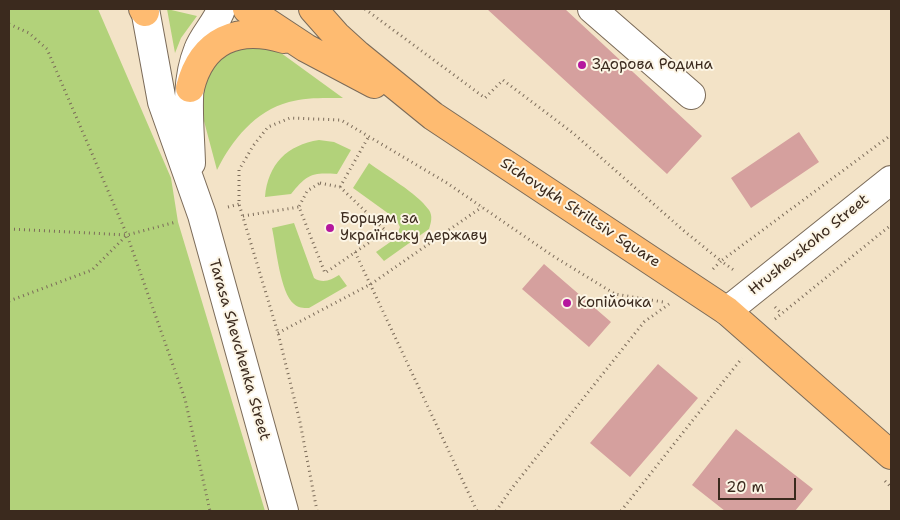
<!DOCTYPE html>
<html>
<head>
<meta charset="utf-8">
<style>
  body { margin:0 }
  #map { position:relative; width:900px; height:520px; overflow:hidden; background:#f3e3c7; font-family:"Shantell Sans",sans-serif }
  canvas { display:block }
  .frame { position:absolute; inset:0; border:10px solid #3b2a1e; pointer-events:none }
  .scale { position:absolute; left:718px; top:478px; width:78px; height:22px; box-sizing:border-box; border:2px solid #3b2a1e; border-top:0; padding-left:6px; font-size:15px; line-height:18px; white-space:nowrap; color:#3b2a1e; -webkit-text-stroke:4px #fcf5e5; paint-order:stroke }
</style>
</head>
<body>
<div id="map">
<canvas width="900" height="520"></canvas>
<div class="frame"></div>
<div class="scale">20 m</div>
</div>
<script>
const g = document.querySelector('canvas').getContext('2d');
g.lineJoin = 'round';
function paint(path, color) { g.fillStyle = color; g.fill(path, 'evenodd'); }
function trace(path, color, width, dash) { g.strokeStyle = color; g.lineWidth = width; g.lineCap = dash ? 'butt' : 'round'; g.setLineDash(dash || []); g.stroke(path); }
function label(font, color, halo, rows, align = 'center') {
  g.font = font + ' "Shantell Sans",sans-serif'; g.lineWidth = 4; g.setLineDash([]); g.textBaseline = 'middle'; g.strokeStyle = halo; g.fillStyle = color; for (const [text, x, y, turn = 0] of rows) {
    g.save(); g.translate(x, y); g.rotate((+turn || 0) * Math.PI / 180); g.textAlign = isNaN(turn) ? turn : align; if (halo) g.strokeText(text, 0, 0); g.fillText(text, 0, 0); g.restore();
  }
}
paint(new Path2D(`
  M 9,9 L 98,9 L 171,178 L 178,222 L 265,511 L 9,511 Z
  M 167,9 L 197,16 L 181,38 L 175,53 Z
  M 270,45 L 343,98 C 326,98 306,97 289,102 C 255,111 232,140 217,170 L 200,106 L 201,90 L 224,49 Z
  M 319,140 L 334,142 L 351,150 L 337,174 C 312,172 307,174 291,194 L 265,197 C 268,164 287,145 319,140 Z
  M 369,163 C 386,176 416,192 429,210 C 433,216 431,223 429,229 L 384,261 L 376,252 L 396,238 L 400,227 L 396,219 L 353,188 Z
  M 294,223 L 314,278 C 323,284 331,280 339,275 L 347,286 L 309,308 C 303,308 298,308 294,304 C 280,293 276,246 272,228 Z`), '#b2d27a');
paint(new Path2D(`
  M 487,9 L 565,9 L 702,136 L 667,174 Z
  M 799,132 L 819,162 L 751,208 L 731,178 Z
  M 544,264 L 611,322 L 589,347 L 522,289 Z
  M 658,364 L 698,398 L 630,477 L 590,443 Z
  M 736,429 L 813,489 L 795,511 L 725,511 L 692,485 Z`), '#d5a09e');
const minor = new Path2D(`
  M 145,9 L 162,102 L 202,215 L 284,511
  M 592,9 L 691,95
  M 191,163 C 190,125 184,85 198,50 C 203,36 218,21 221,9
  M 727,311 L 891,180`);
const major = new Path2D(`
  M 143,9 L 145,12
  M 247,9 L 306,48 L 374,84
  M 313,9 L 336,35 L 358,55 L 433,116 L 727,311 L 891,455
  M 190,88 C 202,40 238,25 284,39`);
trace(minor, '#7b6b59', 30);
trace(major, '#7b6b59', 30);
trace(new Path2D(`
  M 365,9 L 485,98 L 503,80 L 573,133 L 683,230 L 721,261 L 891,135
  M 9,24 L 29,33 L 47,49 L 127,235 L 185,399 L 210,511
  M 320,183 L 340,187 L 386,231 L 325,273 L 299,207 L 307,191 Z
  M 340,187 L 369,136
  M 228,207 L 239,204
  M 243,216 L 299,207
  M 9,229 L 127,235 L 176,222
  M 355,252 L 477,511
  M 713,269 L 721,261 L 735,271
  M 9,301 L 92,270 L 127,235
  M 775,307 L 782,314
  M 775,319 L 891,225
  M 278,333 L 371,284 L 482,207
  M 885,481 L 891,487
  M 317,511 L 300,422 L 278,333 L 239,204 L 239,170 L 253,146 L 268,127 L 290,118 L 341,120 L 447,183 L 553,256 L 615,294 L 663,302
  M 496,511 L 512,488 L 644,322 L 669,304
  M 621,511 L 742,358`), '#7b6b59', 3, [1, 4]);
trace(minor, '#fff', 28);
trace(major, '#febb71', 28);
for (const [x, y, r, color] of [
  [582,65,5,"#b5179e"],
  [330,228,5,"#b5179e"],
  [567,303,5,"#b5179e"]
]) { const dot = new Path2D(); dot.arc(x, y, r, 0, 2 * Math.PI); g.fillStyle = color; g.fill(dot); trace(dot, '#fcf5e5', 2); }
label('15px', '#3b2a1e', '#fcf5e5', [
  ["Здорова Родина",592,65],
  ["Борцям за",340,219],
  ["Українську державу",340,236],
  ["Копійочка",577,303]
], 'left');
label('15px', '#3b2a1e', '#fcf5e5', [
  ["Sichovykh Striltsiv Square",580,213,33],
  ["Hrushevskoho Street",809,245,-39],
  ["Tarasa Shevchenka Street",239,350,74]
]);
</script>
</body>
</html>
